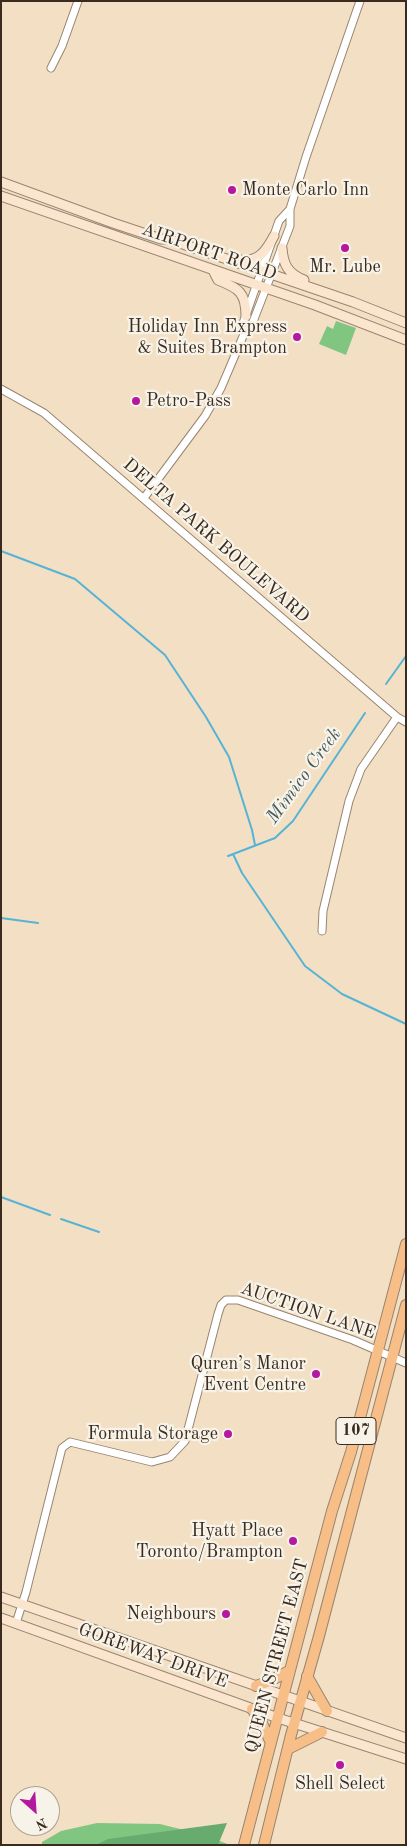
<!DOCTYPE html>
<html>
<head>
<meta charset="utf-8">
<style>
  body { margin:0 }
  #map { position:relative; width:407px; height:1846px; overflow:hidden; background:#f3e0c4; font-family:"Old Standard TT",serif }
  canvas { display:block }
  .frame { position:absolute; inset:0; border:2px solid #3b2a1e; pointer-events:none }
  .north { position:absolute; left:10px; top:1786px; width:50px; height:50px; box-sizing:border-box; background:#f7f3e8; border:1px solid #aca397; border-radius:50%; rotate:154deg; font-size:14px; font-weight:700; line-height:20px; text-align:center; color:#3b2a1e }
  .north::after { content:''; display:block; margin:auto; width:18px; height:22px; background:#b5179e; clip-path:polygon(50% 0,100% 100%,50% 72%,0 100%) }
</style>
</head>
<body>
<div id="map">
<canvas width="407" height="1846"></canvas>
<div class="frame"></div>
<div class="north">N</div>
</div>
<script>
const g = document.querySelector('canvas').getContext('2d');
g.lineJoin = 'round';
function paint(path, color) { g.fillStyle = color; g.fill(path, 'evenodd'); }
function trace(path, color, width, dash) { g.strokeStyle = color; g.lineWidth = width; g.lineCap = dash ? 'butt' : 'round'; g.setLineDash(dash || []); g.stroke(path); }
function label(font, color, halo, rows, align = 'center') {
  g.font = font + ' "Old Standard TT",serif'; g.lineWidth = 4.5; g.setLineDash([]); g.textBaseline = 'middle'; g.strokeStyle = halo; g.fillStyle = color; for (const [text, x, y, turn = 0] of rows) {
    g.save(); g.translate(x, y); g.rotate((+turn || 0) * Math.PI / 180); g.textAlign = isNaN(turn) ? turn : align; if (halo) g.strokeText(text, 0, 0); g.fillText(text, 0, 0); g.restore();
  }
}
paint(new Path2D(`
  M 336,321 L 356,328 L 346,355 L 319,344 L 327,326 L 333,329 Z
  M 97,1823 L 160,1824 L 204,1835 L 230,1845 L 42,1845 L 42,1842 L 61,1831 Z`), '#81c680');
paint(new Path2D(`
  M 227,1823 L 218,1845 L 96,1845 L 108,1839 Z`), '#68ab6e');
trace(new Path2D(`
  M 1,551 L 75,579 L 165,655 L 206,717 L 229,757 L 252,830 L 255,845
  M 386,684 L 406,656
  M 233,854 L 242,873 L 305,966 L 342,994 L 406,1024
  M 228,856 L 275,838 L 293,821 L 365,713
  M 1,918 L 38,923
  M 1,1197 L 50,1215
  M 61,1219 L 99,1232`), '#57b3d5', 2);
const minor = new Path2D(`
  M 51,68 L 62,46 L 78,1
  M 244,334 L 242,326 L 279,221 L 290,209
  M 1,389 L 44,413 L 397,717 L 406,722
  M 144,498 L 205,416 L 221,388 L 244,334 L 251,327 L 290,226 L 290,209 L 306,157 L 360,1
  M 322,931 L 323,911 L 349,801 L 361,769 L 397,717
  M 16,1623 L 26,1592 L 62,1448 L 70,1442 L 152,1462 L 170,1457 L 185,1441 L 218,1314 L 221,1305 L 226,1300 L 238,1300 L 353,1340 L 406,1363`);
const secondary = new Path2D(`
  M 1,182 L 113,223 L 161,239 L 168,239 L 353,302 L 406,323
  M 1,196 L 315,305 L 406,340
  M 282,248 C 283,264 288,274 304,280
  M 239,260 C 258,263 266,251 274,236
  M 213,270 L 218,280 C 238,288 246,292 246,316
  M 1,1597 L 406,1738
  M 1,1618 L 278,1718 L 406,1759`);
const primary = new Path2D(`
  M 307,1676 L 327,1711
  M 256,1686 L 272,1680 L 289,1671
  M 252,1709 L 262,1723 L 271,1743
  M 288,1749 L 322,1732
  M 244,1845 L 332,1511 L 351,1452 L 406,1244
  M 264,1845 L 291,1735 L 319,1636 L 406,1305`);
trace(minor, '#978571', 9);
trace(secondary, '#978571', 11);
trace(primary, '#978571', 12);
trace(minor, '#fff', 7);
trace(secondary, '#fce5cf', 9);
trace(primary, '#f7be87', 10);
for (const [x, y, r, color] of [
  [232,190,5,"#b5179e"],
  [345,248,5,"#b5179e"],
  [297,337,5,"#b5179e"],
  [136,401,5,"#b5179e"],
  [316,1374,5,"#b5179e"],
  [228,1434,5,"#b5179e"],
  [293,1541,5,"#b5179e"],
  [226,1614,5,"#b5179e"],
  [340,1765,5,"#b5179e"]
]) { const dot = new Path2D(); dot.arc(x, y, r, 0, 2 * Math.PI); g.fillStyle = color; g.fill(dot); trace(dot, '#f7f3e8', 2); }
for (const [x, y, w] of [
  [356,1431,40]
]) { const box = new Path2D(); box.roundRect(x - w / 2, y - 13.5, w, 27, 4); g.fillStyle = '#f7f3e8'; g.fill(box); trace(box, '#3b2a1e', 1); }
label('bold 16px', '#3b2a1e', null, [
  ["107",356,1431]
]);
label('18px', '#3b2a1e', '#f7f3e8', [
  ["Monte Carlo Inn",242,190,"left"],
  ["Mr. Lube",345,267,"center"],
  ["Holiday Inn Express",287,327],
  ["& Suites Brampton",287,348],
  ["Petro-Pass",146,401,"left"],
  ["Quren’s Manor",306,1364],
  ["Event Centre",306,1385],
  ["Formula Storage",218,1434],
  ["Hyatt Place",283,1531],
  ["Toronto/Brampton",283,1552],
  ["Neighbours",216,1614],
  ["Shell Select",340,1784,"center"]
], 'right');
label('18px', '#3b2a1e', '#f7f3e8', [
  ["AIRPORT ROAD",209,252,19],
  ["DELTA PARK BOULEVARD",216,541,41],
  ["AUCTION LANE",308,1311,19],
  ["GOREWAY DRIVE",153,1656,20],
  ["QUEEN STREET EAST",277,1656,-75]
]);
label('italic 19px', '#455a5e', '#f7f3e8', [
  ["Mimico Creek",304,776,-54]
]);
</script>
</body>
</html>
